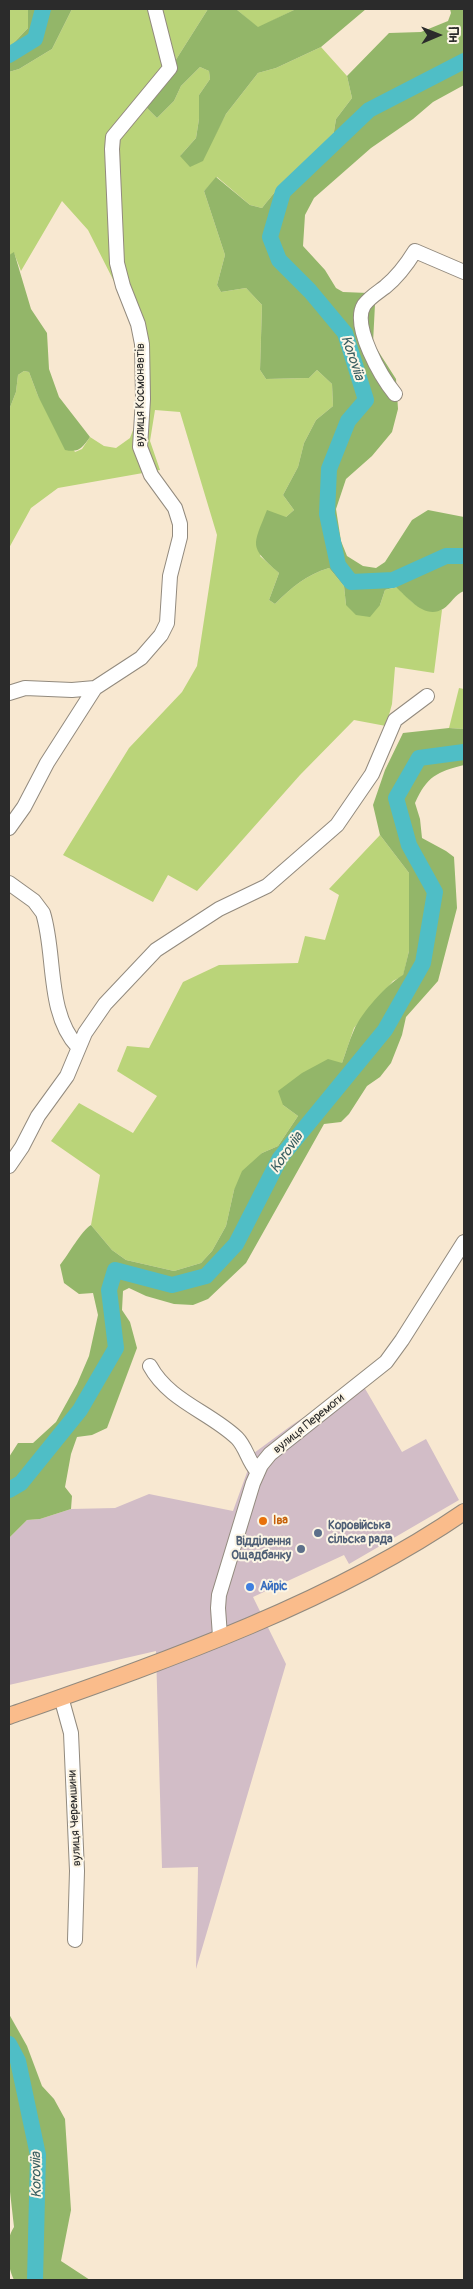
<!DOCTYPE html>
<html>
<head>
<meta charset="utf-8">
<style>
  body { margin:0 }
  #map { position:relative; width:473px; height:2289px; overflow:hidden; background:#f8e8d1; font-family:Pangolin,sans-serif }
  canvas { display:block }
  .frame { position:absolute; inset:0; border:10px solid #2b2b2b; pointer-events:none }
  .north { position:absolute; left:413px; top:10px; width:50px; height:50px; -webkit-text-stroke:4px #fcf5e5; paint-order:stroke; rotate:89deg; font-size:14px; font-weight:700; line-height:20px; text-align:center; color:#2b2b2b }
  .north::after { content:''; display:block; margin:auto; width:18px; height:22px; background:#2b2b2b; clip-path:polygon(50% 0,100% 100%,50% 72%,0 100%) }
</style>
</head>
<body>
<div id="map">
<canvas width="473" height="2289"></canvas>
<div class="frame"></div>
<div class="north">Пн</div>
</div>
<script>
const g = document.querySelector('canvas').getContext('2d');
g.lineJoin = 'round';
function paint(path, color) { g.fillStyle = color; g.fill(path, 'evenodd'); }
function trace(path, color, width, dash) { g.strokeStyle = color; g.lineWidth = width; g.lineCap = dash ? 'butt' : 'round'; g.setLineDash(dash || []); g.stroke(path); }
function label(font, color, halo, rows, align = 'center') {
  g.font = font + ' Pangolin,sans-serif'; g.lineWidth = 4; g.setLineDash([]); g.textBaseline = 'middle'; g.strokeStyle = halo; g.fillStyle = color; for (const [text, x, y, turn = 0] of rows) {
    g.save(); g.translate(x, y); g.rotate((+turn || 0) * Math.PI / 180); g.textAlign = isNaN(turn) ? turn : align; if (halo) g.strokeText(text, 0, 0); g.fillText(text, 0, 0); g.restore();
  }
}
paint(new Path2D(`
  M 360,1380 L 402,1452 L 426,1439 L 459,1500 L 349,1564 L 344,1555 L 253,1597 L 286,1664 L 196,1969 L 198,1867 L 162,1868 L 156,1651 L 9,1685 L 9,1538 L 27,1520 L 40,1519 L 71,1509 L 115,1508 L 149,1494 L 233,1511 L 254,1453 L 292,1425 Z`), '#d2bdc7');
paint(new Path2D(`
  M 9,9 L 28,9 L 28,28 L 9,48 Z
  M 72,9 L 208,9 L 146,107 L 157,118 L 174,101 L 181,86 L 200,67 L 209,71 L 210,79 L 199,95 L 199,119 L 196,138 L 180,156 L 215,135 L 226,114 L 258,73 L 276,68 L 321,47 L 347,76 L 352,98 L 336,119 L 331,150 L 324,162 C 291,171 283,182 262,208 L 250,205 L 217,177 L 204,191 L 225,255 L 217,285 L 221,292 L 246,288 L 262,305 L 260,370 L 266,379 L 309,378 L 317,370 L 332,384 L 333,406 L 316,420 L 304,443 L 298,467 L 283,495 L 294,510 L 286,517 L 260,556 L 279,573 L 269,600 L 275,604 C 292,587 306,575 329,568 L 344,586 L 346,605 L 380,605 L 385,590 L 397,587 C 413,603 418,612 442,610 L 434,673 L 395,667 L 392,704 L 386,726 L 354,720 L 300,775 L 197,891 L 168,875 L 153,902 L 63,855 L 129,748 L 182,692 L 197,666 L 217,535 L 180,412 L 155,410 L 150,441 L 160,470 L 58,488 L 31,508 L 9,548 L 9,410 L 16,392 L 18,375 L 24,371 L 29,372 L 38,396 L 75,452 L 82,449 L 90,437 L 104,446 L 116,448 L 130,438 L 141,409 L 140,368 L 133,319 L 88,230 L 62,201 L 21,271 L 14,253 L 9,255 L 9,72 L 19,69 L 52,49 Z
  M 236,9 L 296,9 L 258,28 Z
  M 459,688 L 464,689 L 464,729 L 449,728 Z
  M 380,835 L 409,873 L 409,951 L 403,976 L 393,981 L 354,1028 L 342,1063 L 283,1105 L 298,1116 L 278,1146 L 262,1153 L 234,1190 L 226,1226 L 212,1251 L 201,1263 L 174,1271 L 126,1260 L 112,1250 L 91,1225 L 100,1175 L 51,1141 L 79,1103 L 133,1133 L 157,1096 L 117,1071 L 127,1046 L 149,1048 L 183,982 L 219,965 L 298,963 L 305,936 L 325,940 L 339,895 L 329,889 Z`), '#bad479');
paint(new Path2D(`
  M 28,9 L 72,9 L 52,49 L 19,69 L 9,72 L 9,48 L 28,28 Z
  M 208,9 L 236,9 L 258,27 L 296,9 L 366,9 L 321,47 L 276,68 L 258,73 L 226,114 L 203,161 L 190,167 L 180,156 L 196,138 L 199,119 L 199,95 L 210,79 L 209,71 L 200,67 L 181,86 L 174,101 L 157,118 L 146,107 Z
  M 450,9 L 464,9 L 464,85 L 433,102 L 413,119 L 371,148 L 314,198 L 305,215 L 303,246 L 325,270 L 336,288 L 343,292 L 368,293 L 375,304 L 373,343 L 396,379 L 398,409 L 392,432 L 372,456 L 346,479 L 336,509 L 341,541 L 347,556 L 363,566 L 376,568 L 385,562 L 412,520 L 428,510 L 464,517 L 464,591 C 455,594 451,604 443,609 C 425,620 408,598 396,587 L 385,590 L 380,605 L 370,617 L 356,615 L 346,605 L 344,586 L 329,568 C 306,575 292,587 275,604 L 269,600 L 279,573 C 248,546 253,546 267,510 L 286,517 L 294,510 L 283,495 L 298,467 L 304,443 L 316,420 L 333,406 L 332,384 L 317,370 L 309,378 L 266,379 L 260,370 L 262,305 L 246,288 L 221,292 L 217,285 L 225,255 L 204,191 L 216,177 L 250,205 L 262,208 C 283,182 291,171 324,162 L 331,150 L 336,119 L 352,98 L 347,76 L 389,33 L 421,32 L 448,21 L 451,13 Z
  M 14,252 L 31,309 L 47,333 L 49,369 L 59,397 L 90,437 C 82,448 79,453 65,450 L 38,396 L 29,372 L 24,371 L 18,375 L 16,392 L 9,410 L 9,255 Z
  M 449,728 L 464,729 L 464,765 C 437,772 427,776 415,803 L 420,819 L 422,838 L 446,851 L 454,857 L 457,908 L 438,981 L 406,1017 L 402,1035 L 391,1063 L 380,1077 L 367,1086 L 349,1114 L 341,1122 L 324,1124 L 246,1263 L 208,1299 L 193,1305 L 174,1304 L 146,1296 L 129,1288 L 123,1291 L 122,1310 L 130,1322 L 137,1348 L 107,1428 L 92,1435 L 77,1437 L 71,1454 L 65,1487 L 72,1496 L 71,1509 L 40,1519 L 27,1520 L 9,1538 L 9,1457 L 18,1443 L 33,1443 L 56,1422 L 77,1384 L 89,1356 L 98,1315 L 93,1293 L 79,1294 L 64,1283 L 60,1265 C 69,1254 81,1231 91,1225 L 112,1250 L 126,1260 L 174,1271 L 201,1263 L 212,1251 L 226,1226 L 234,1190 L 242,1171 L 262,1153 L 278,1146 L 298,1116 L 283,1105 L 278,1091 L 302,1073 L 328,1059 L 342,1063 C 346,1052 349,1041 354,1030 C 362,1012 386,985 403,975 L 409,951 L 409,873 L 380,835 L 373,805 L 385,770 L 403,733 Z
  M 9,2014 L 27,2046 L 42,2086 L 54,2099 L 65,2119 L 71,2210 L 61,2261 L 90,2280 L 14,2280 C 7,2265 4,2242 14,2227 L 9,2183 Z`), '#93b669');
trace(new Path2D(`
  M 9,55 L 35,39 L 43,9
  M 464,61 L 369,110 L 283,192 L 270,237 L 279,260 L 310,291 L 345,333 L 366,400 L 348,421 L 329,469 L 327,514 L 338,565 L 351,582 L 393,580 L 446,556 L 464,556
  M 9,1490 L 21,1483 L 80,1410 L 116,1348 L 109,1290 L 115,1270 L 172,1285 L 206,1276 L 236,1244 L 280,1158 L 385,1030 L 423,963 L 435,892 L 409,845 L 396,798 L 419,758 L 464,752
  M 9,2044 L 18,2061 L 38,2155 L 35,2280`), '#4fbec6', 16);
const minor = new Path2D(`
  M 395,394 C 382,378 351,326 364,305 C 370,297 377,293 385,287 C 396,278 407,264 415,251 L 464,272
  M 9,693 L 25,688 L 72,690 L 95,688
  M 9,828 L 24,807 L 47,763 L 95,688 L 141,658 L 161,635 L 167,623 L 170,576 L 180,537 L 180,524 L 175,508 L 151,475 L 140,447 L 143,399 L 142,344 L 138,324 L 123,286 L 117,263 L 112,149 L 113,137 L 170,68 L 155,9
  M 9,883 L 34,901 L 43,913 C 56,954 46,1013 78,1047
  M 9,1166 L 22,1147 L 38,1116 L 67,1076 L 85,1033 L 105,1004 L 156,950 L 219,909 L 267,886 L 337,825 L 372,774 L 395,720 L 427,696
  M 150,1366 C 169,1401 210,1412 237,1438 C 246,1447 248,1461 257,1471
  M 220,1636 L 218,1608 L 219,1595 L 253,1483 L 261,1465 L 270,1454 L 386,1362 L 402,1340 L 464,1242
  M 61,1697 L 71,1733 L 77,1871 L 75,1940`);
const major = new Path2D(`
  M 9,1716 C 162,1662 330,1604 464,1512`);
trace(minor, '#928a7e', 16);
trace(major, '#928a7e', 18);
trace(minor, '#fff', 14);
trace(major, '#fabc8b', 16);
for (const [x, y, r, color] of [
  [263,1521,5,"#e8710a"],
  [318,1533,5,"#5c6f8a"],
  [301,1549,5,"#5c6f8a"],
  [250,1587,5,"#3f7fe0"]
]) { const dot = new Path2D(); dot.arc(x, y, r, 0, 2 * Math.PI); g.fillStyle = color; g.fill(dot); trace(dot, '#fcf5e5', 2); }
label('12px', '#2b2b2b', '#fcf5e5', [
  ["вулиця Космонавтів",141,395,-90],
  ["вулиця Перемоги",309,1424,-39],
  ["вулиця Черемшини",75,1818,-93]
]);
label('bold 12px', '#c56008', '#fcf5e5', [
  ["Іва",273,1521]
], 'left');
label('bold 12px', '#4e5e75', '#fcf5e5', [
  ["Коровійська",328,1526],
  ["сільска рада",328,1540],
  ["Відділення",291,1542,"right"],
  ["Ощадбанку",291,1556,"right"]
], 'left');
label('bold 12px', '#366cbe', '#fcf5e5', [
  ["Айріс",260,1587]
], 'left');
label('italic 14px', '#385e61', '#fcf5e5', [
  ["Koroviia",352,358,71],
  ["Koroviia",287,1153,-55],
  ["Koroviia",37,2175,-91]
]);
</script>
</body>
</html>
